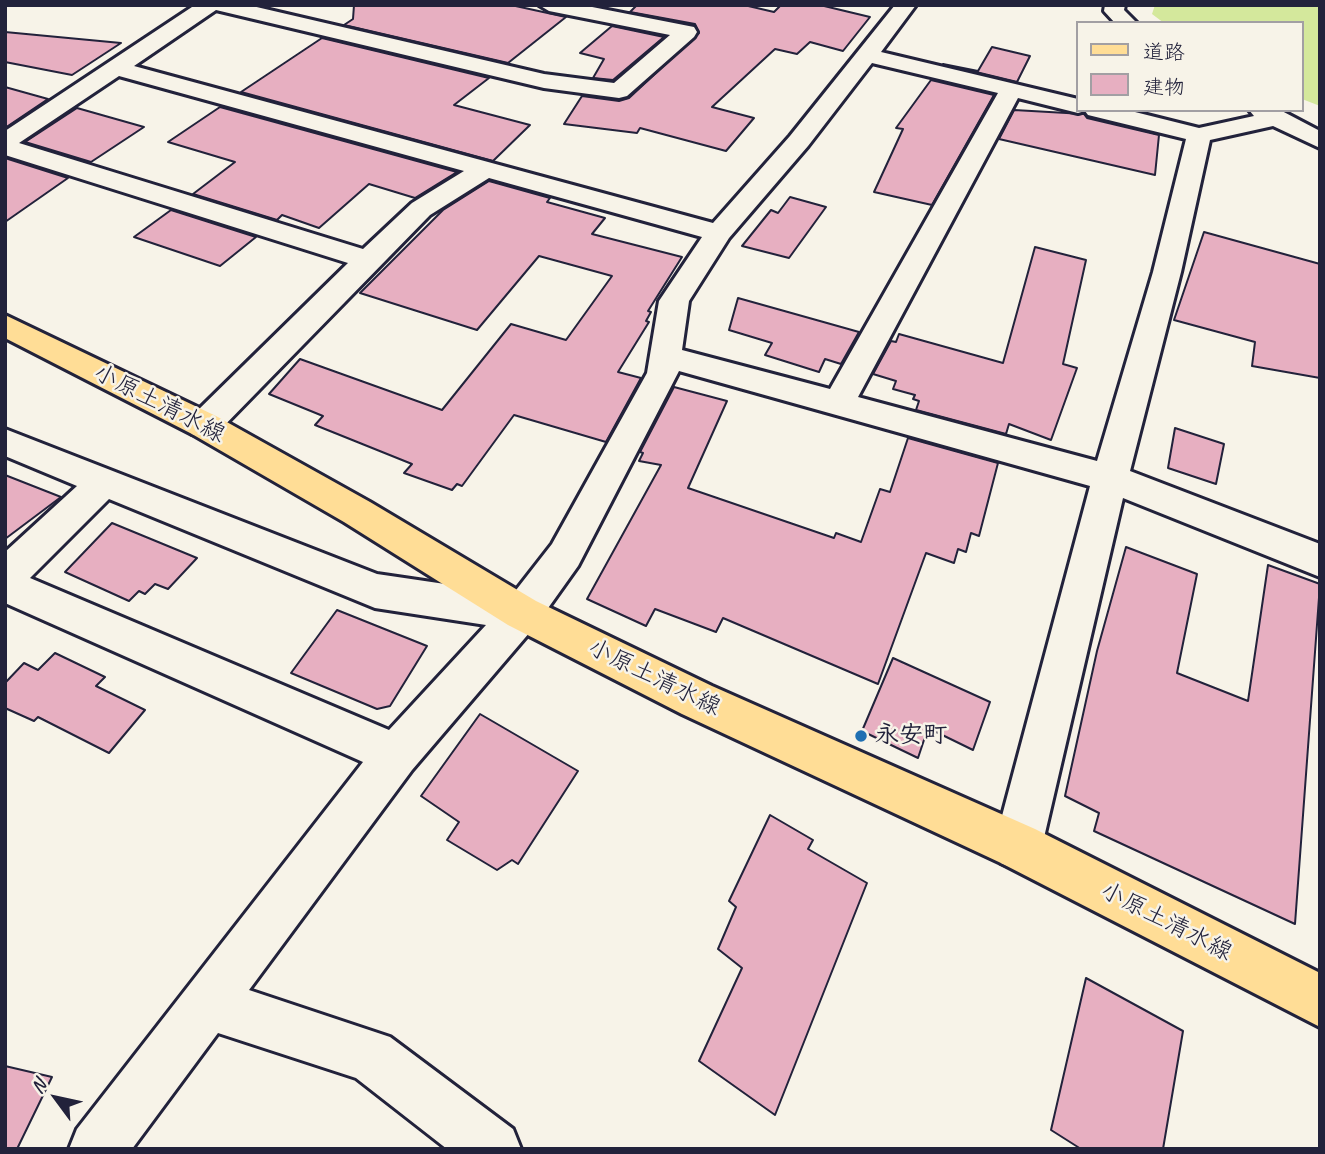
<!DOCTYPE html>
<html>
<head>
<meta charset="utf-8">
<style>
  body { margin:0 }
  #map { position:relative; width:1325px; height:1154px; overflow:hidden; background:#f7f3e8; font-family:Caveat,"Klee One",sans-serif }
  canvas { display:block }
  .frame { position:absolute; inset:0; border:7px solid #22223b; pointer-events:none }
  .legend { position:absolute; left:1076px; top:21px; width:228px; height:91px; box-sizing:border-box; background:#f7f3e8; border:2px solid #a29fa3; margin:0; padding:9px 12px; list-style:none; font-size:21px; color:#22223b }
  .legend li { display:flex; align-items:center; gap:14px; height:35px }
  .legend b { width:35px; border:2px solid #a29fa3 }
  .north { position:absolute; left:21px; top:1063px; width:70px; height:70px; -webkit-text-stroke:5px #f7f3e8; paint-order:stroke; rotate:303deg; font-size:19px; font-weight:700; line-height:28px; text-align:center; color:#22223b }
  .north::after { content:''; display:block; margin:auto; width:24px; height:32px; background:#22223b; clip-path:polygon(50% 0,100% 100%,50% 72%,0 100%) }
</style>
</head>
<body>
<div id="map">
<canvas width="1325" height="1154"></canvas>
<div class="frame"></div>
<ul class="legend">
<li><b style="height:9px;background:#ffdd96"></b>道路</li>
<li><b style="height:19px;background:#e7afc1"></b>建物</li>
</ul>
<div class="north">N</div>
</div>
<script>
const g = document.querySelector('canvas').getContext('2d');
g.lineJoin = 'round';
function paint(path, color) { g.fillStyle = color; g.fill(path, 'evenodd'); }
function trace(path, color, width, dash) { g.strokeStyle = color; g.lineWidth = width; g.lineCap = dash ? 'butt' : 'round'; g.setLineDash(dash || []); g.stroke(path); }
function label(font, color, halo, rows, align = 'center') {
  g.font = font + ' Caveat,"Klee One",sans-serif'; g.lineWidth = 5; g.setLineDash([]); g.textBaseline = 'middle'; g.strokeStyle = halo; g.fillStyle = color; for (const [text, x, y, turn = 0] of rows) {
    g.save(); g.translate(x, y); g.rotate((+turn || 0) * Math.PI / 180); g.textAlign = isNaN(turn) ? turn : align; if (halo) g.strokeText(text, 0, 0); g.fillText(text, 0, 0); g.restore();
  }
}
paint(new Path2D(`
  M 1155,5 L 1320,5 L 1320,106 L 1302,99 L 1302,23 L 1164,23 L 1152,14 Z`), '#d4e89c');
const building = new Path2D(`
  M 354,5 L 511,5 L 566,17 L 508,63 L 344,25 L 353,19 Z
  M 637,5 L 744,5 L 774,12 L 781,5 L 820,5 L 870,17 L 843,51 L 810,42 L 797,54 L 775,49 L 712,107 L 754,118 L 726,151 L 640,128 L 637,133 L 564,124 L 582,96 L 619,101 L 629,98 L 699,33 L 695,24 L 630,12 Z
  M 612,26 L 664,37 L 613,80 L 593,78 L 604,59 L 580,53 Z
  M 5,32 L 121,43 L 72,75 L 5,62 Z
  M 322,38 L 489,78 L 454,105 L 530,125 L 493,161 L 241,92 Z
  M 992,47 L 1030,56 L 1017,82 L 943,64 L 978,71 Z
  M 931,80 L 994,95 L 932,205 L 874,192 L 903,129 L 896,128 Z
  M 5,87 L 48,99 L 5,128 Z
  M 220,107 L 457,172 L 415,198 L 369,184 L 319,228 L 282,215 L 277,220 L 193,194 L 235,162 L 168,142 Z
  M 77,108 L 144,127 L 91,162 L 25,142 Z
  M 1014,110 L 1084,114 L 1087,118 L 1159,135 L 1155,175 L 999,139 Z
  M 5,158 L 68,178 L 5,222 Z
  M 489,181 L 550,198 L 547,202 L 605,218 L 592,234 L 682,257 L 648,311 L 651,312 L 646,321 L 649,322 L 618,372 L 641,378 L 606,442 L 514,415 L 462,486 L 457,484 L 452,490 L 404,473 L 412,464 L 315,425 L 323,416 L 269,394 L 300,359 L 442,410 L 511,324 L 566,340 L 612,276 L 539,256 L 477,330 L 360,293 L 443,210 Z
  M 790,197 L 826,207 L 789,258 L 742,246 L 771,210 L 778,213 Z
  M 171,210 L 256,237 L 220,266 L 134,237 Z
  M 1204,232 L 1320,264 L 1320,378 L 1252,366 L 1255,342 L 1174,320 Z
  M 1035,247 L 1086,260 L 1063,364 L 1077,368 L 1051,440 L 1009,424 L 1006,434 L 916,410 L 919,401 L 913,399 L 915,395 L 893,389 L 896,381 L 873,374 L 891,341 L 896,342 L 899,334 L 1003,363 Z
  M 738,298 L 795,314 L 859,332 L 841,364 L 825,359 L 819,372 L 765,355 L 772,343 L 729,330 Z
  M 674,387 L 727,401 L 688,488 L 834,538 L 836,533 L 861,542 L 880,489 L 890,492 L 908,438 L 998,463 L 979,536 L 971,533 L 966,552 L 958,549 L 954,563 L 926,553 L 878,684 L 723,618 L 716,632 L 655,609 L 646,626 L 587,599 L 661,465 L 639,461 L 643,453 L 640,452 Z
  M 1175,428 L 1224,444 L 1216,484 L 1168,468 Z
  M 5,475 L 61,497 L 5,539 Z
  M 112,523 L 197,558 L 168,589 L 155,584 L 145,594 L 139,591 L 129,601 L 65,572 Z
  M 1126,547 L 1197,574 L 1177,673 L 1248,701 L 1268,565 L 1320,584 L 1295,924 L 1094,831 L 1099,813 L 1065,796 L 1097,651 Z
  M 337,610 L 427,646 L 390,706 L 377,709 L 291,673 Z
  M 55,653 L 105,677 L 96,686 L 145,710 L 109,753 L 38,717 L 34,721 L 5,708 L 5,683 L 24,663 L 38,670 Z
  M 893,658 L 990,702 L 973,750 L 928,728 L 918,758 L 862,731 Z
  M 480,714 L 578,771 L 518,864 L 512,860 L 497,870 L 447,840 L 459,822 L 421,796 Z
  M 770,815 L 813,840 L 808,849 L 867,883 L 775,1115 L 699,1061 L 742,968 L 718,949 L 736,907 L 729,901 Z
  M 1086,978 L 1183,1031 L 1163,1149 L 1081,1149 L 1051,1130 Z
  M 5,1066 L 52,1077 L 17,1149 L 5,1149 Z`);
paint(building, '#e7afc1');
trace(building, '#22223b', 2);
const minor = new Path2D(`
  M 195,5 L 248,5 L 544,74 L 614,83 L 670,35 L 549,11 L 539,5 L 582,5 L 694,27 L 697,32 L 694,37 L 627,96 L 619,98 L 544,88 L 216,10 L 134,66 L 713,223 L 790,136 L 895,5 L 916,5 L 881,52 L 1078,99 L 1078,110 L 1127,110 L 1199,128 L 1254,116 L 1249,110 L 1280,110 L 1320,131 L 1320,148 L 1273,126 L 1210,140 L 1181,272 L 1130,471 L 1320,544 L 1320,577 L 1123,498 L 1042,846 L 1035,863 L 1018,870 L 1001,863 L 994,846 L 1090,486 L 679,371 L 578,566 L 536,625 L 412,770 L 249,990 L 390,1037 L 513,1129 L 521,1149 L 447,1149 L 356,1078 L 218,1033 L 132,1149 L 69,1149 L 77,1129 L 363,762 L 5,603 L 5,552 L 77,486 L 5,456 L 5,429 L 377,574 L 513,594 L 552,544 L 647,373 L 659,301 L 702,237 L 489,178 L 430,215 L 216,434 L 204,438 L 192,434 L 187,425 L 192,416 L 348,263 L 5,155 L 5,131 ZM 872,63 L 998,93 L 830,389 L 682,350 L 689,301 L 729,238 L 808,146 ZM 119,76 L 464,171 L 412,203 L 363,249 L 19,143 ZM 1018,98 L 1078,113 L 1085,111 L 1088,115 L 1186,139 L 1153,272 L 1097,461 L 858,397 ZM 109,499 L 375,608 L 486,625 L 389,730 L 30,578 Z
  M 1105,5 L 1125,5 L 1124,10 L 1137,23 L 1115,23 L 1104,11 Z`);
const major = new Path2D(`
  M 5,315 L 216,416 L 370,502 L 536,601 L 712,686 L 1035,829 L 1320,973 L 1320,1027 L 1001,863 L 682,714 L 508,625 L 344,522 L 192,434 L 5,338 Z`);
trace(minor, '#22223b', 6);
trace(major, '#22223b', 6);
paint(minor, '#f7f3e8');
paint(major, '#ffdd96');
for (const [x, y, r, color] of [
  [861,736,7,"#1f6fb2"]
]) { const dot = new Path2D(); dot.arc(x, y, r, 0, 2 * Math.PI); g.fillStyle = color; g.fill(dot); trace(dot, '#f7f3e8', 2.5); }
label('24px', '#22223b', '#f7f3e8', [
  ["小原土清水線",159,404,27],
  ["小原土清水線",654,678,26],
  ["小原土清水線",1166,922,27]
]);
label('bold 24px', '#22223b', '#f7f3e8', [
  ["永安町",875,736]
], 'left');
</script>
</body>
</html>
